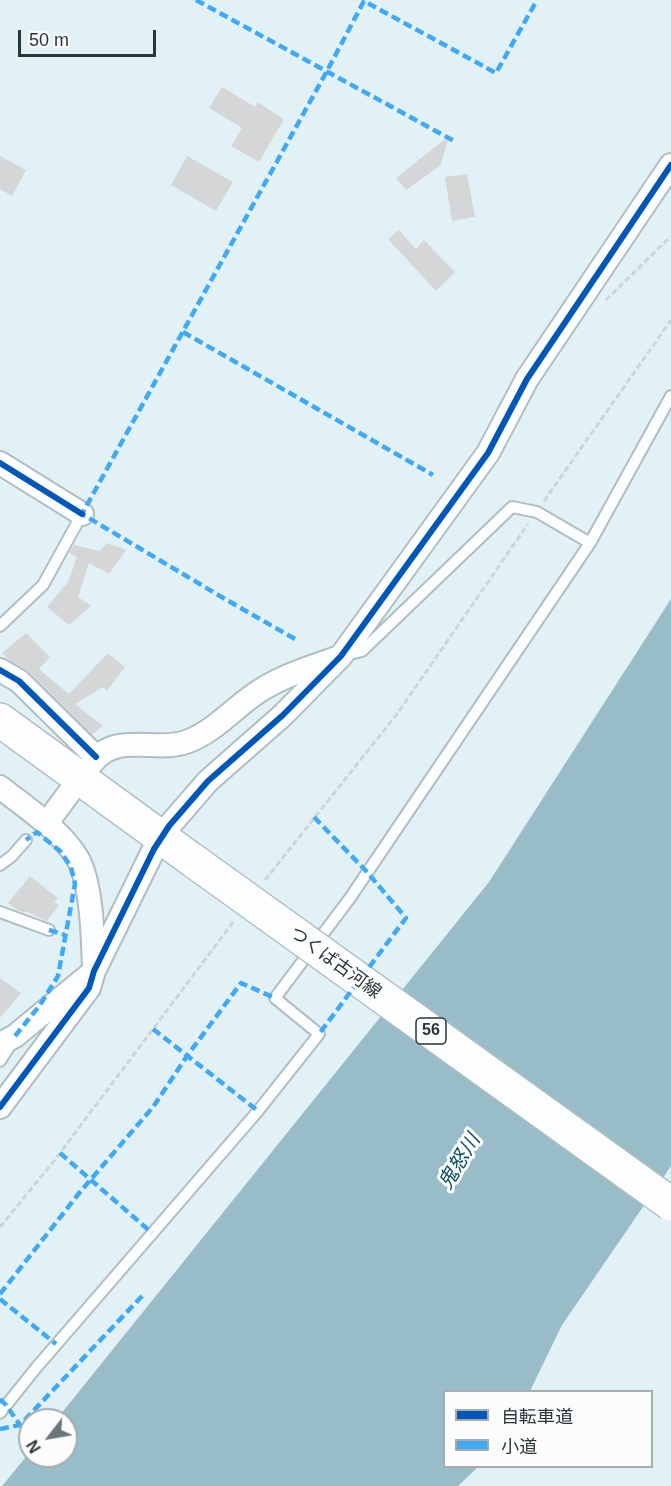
<!DOCTYPE html>
<html>
<head>
<meta charset="utf-8">
<style>
  body { margin:0 }
  #map { position:relative; width:671px; height:1486px; overflow:hidden; background:#e2f1f5; font-family:Helvetica,"Noto Sans JP",sans-serif }
  canvas { display:block }
  .legend { position:absolute; left:443px; top:1390px; width:210px; height:78px; box-sizing:border-box; background:#fcfcfc; border:2px solid #a7acae; margin:0; padding:8px 10px; list-style:none; font-size:18px; color:#283539 }
  .legend li { display:flex; align-items:center; gap:12px; height:30px }
  .legend b { width:30px; border:2px solid #a7acae }
  .north { position:absolute; left:18px; top:1408px; width:60px; height:60px; box-sizing:border-box; background:#fcfcfc; border:2px solid #a7acae; border-radius:50%; rotate:239deg; font-size:16px; font-weight:700; line-height:24px; text-align:center; color:#283539 }
  .north::after { content:''; display:block; margin:auto; width:21px; height:27px; background:#69777b; clip-path:polygon(50% 0,100% 100%,50% 72%,0 100%) }
  .scale { position:absolute; left:18px; top:30px; width:138px; height:27px; box-sizing:border-box; border:3px solid #283539; border-top:0; padding-left:8px; font-size:18px; line-height:21px; white-space:nowrap; color:#283539; -webkit-text-stroke:4px #fcfcfc; paint-order:stroke }
</style>
</head>
<body>
<div id="map">
<canvas width="671" height="1486"></canvas>
<ul class="legend">
<li><b style="height:8px;background:#0057b8"></b>自転車道</li>
<li><b style="height:8px;background:#3fa9f5"></b>小道</li>
</ul>
<div class="north">N</div>
<div class="scale">50 m</div>
</div>
<script>
const g = document.querySelector('canvas').getContext('2d');
g.lineJoin = 'round';
function paint(path, color) { g.fillStyle = color; g.fill(path, 'evenodd'); }
function trace(path, color, width, dash) { g.strokeStyle = color; g.lineWidth = width; g.lineCap = dash ? 'butt' : 'round'; g.setLineDash(dash || []); g.stroke(path); }
function label(font, color, halo, rows, align = 'center') {
  g.font = font + ' Helvetica,"Noto Sans JP",sans-serif'; g.lineWidth = 6; g.setLineDash([]); g.textBaseline = 'middle'; g.strokeStyle = halo; g.fillStyle = color; for (const [text, x, y, turn = 0] of rows) {
    g.save(); g.translate(x, y); g.rotate((+turn || 0) * Math.PI / 180); g.textAlign = isNaN(turn) ? turn : align; if (halo) g.strokeText(text, 0, 0); g.fillText(text, 0, 0); g.restore();
  }
}
paint(new Path2D(`
  M 671,599 L 671,1166 L 562,1325 L 530,1391 L 444,1392 L 444,1466 L 478,1467 L 458,1486 L 2,1486 L 30,1452 L 30,1456 L 66,1456 L 66,1420 L 56,1420 L 489,882 Z`), '#98bdc8');
paint(new Path2D(`
  M 222,87 L 255,107 L 257,102 L 284,119 L 259,162 L 231,146 L 242,128 L 209,108 Z
  M 450,135 L 440,166 L 406,190 L 396,178 Z
  M 0,156 L 26,170 L 12,196 L 0,189 Z
  M 187,156 L 233,182 L 216,211 L 171,185 Z
  M 467,174 L 475,217 L 452,221 L 445,177 Z
  M 399,230 L 416,249 L 424,240 L 455,272 L 436,291 L 388,239 Z
  M 107,543 L 126,550 L 109,574 L 89,563 L 78,597 L 91,606 L 69,625 L 47,607 L 68,582 L 77,557 L 69,553 L 74,545 L 100,551 Z
  M 26,633 L 50,657 L 39,669 L 69,694 L 108,653 L 125,667 L 107,691 L 103,687 L 75,704 L 103,726 L 92,735 L 28,671 L 8,659 L 2,653 Z
  M 30,876 L 58,898 L 54,902 L 59,905 L 47,921 L 25,911 L 24,913 L 17,910 L 8,903 Z
  M 0,978 L 21,993 L 0,1018 Z`), '#d5d6d7');
const lane = new Path2D(`
  M 0,626 L 43,585 L 82,514
  M 345,655 L 362,651 L 512,507 L 537,512 L 590,543
  M 0,865 L 12,856 L 26,840
  M 0,912 L 49,930
  M 0,1061 L 11,1044
  M 0,1413 L 36,1368 L 258,1111 L 319,1034 L 275,998 L 350,898 L 590,543 L 671,396`);
const street = new Path2D(`
  M 0,463 L 82,514
  M 0,670 L 19,681 L 96,757
  M 92,763 C 116,731 154,753 186,742 C 215,732 235,706 261,690 C 285,675 311,667 337,658
  M 0,787 C 26,808 61,830 78,859 C 92,884 93,940 94,969
  M 46,824 L 69,793
  M 0,1044 L 15,1036 L 88,976
  M 0,1107 L 89,988 L 94,971 L 154,849 L 169,826 L 208,781 L 283,715 L 341,656 L 488,453 L 527,379 L 671,165`);
const primary = new Path2D(`
  M 0,720 L 191,859`);
trace(lane, '#b1bec1', 14);
trace(street, '#b1bec1', 26);
trace(primary, '#b1bec1', 36);
trace(new Path2D(`
  M 606,300 L 671,236
  M 544,501 L 671,320
  M 265,880 L 397,714 L 528,524
  M 0,1227 L 54,1161 L 234,921`), '#cfd4d6', 3, [6, 3]);
trace(lane, '#fbfdfe', 10);
trace(street, '#fbfdfe', 22);
trace(primary, '#fbfdfe', 33);
const primaryBridge = new Path2D(`
  M 191,859 L 671,1204`);
trace(primaryBridge, '#b1bec1', 36, []);
trace(primaryBridge, '#fbfdfe', 33);
trace(new Path2D(`
  M 196,0 L 456,142
  M 183,332 L 433,475
  M 295,639 L 225,599 L 82,514 L 327,71 L 364,1 L 496,73 L 537,0
  M 314,817 L 367,872 L 406,918 L 319,1034
  M 49,930 L 65,935
  M 153,1029 L 258,1111
  M 15,1036 L 40,1005 L 58,976 L 75,884 L 71,867 L 61,852 L 37,832 L 26,840
  M 60,1153 L 152,1233
  M 0,1294 L 80,1192 L 153,1107 L 187,1056 L 241,983 L 275,998
  M 0,1299 L 56,1344
  M 0,1399 L 6,1405 L 20,1425
  M 0,1429 L 20,1425 L 144,1294`), '#3fa9f5', 4.5, [9, 4.5]);
trace(new Path2D(`
  M 0,463 L 82,514
  M 0,670 L 19,681 L 96,757
  M 0,1107 L 89,988 L 94,971 L 154,849 L 169,826 L 208,781 L 283,715 L 341,656 L 488,453 L 527,379 L 671,165`), '#0057b8', 6);
for (const [x, y, w] of [
  [431,1031,30]
]) { const box = new Path2D(); box.roundRect(x - w / 2, y - 13, w, 26, 4.5); g.fillStyle = '#fcfcfc'; g.fill(box); trace(box, '#283539', 1.5); }
label('bold 16px', '#283539', null, [
  ["56",431,1031]
]);
label('18px', '#283539', '#fcfcfc', [
  ["つくば古河線",335,963,36]
]);
label('italic 20px', '#0e5060', '#fcfcfc', [
  ["鬼怒川",460,1162,-59]
]);
</script>
</body>
</html>
